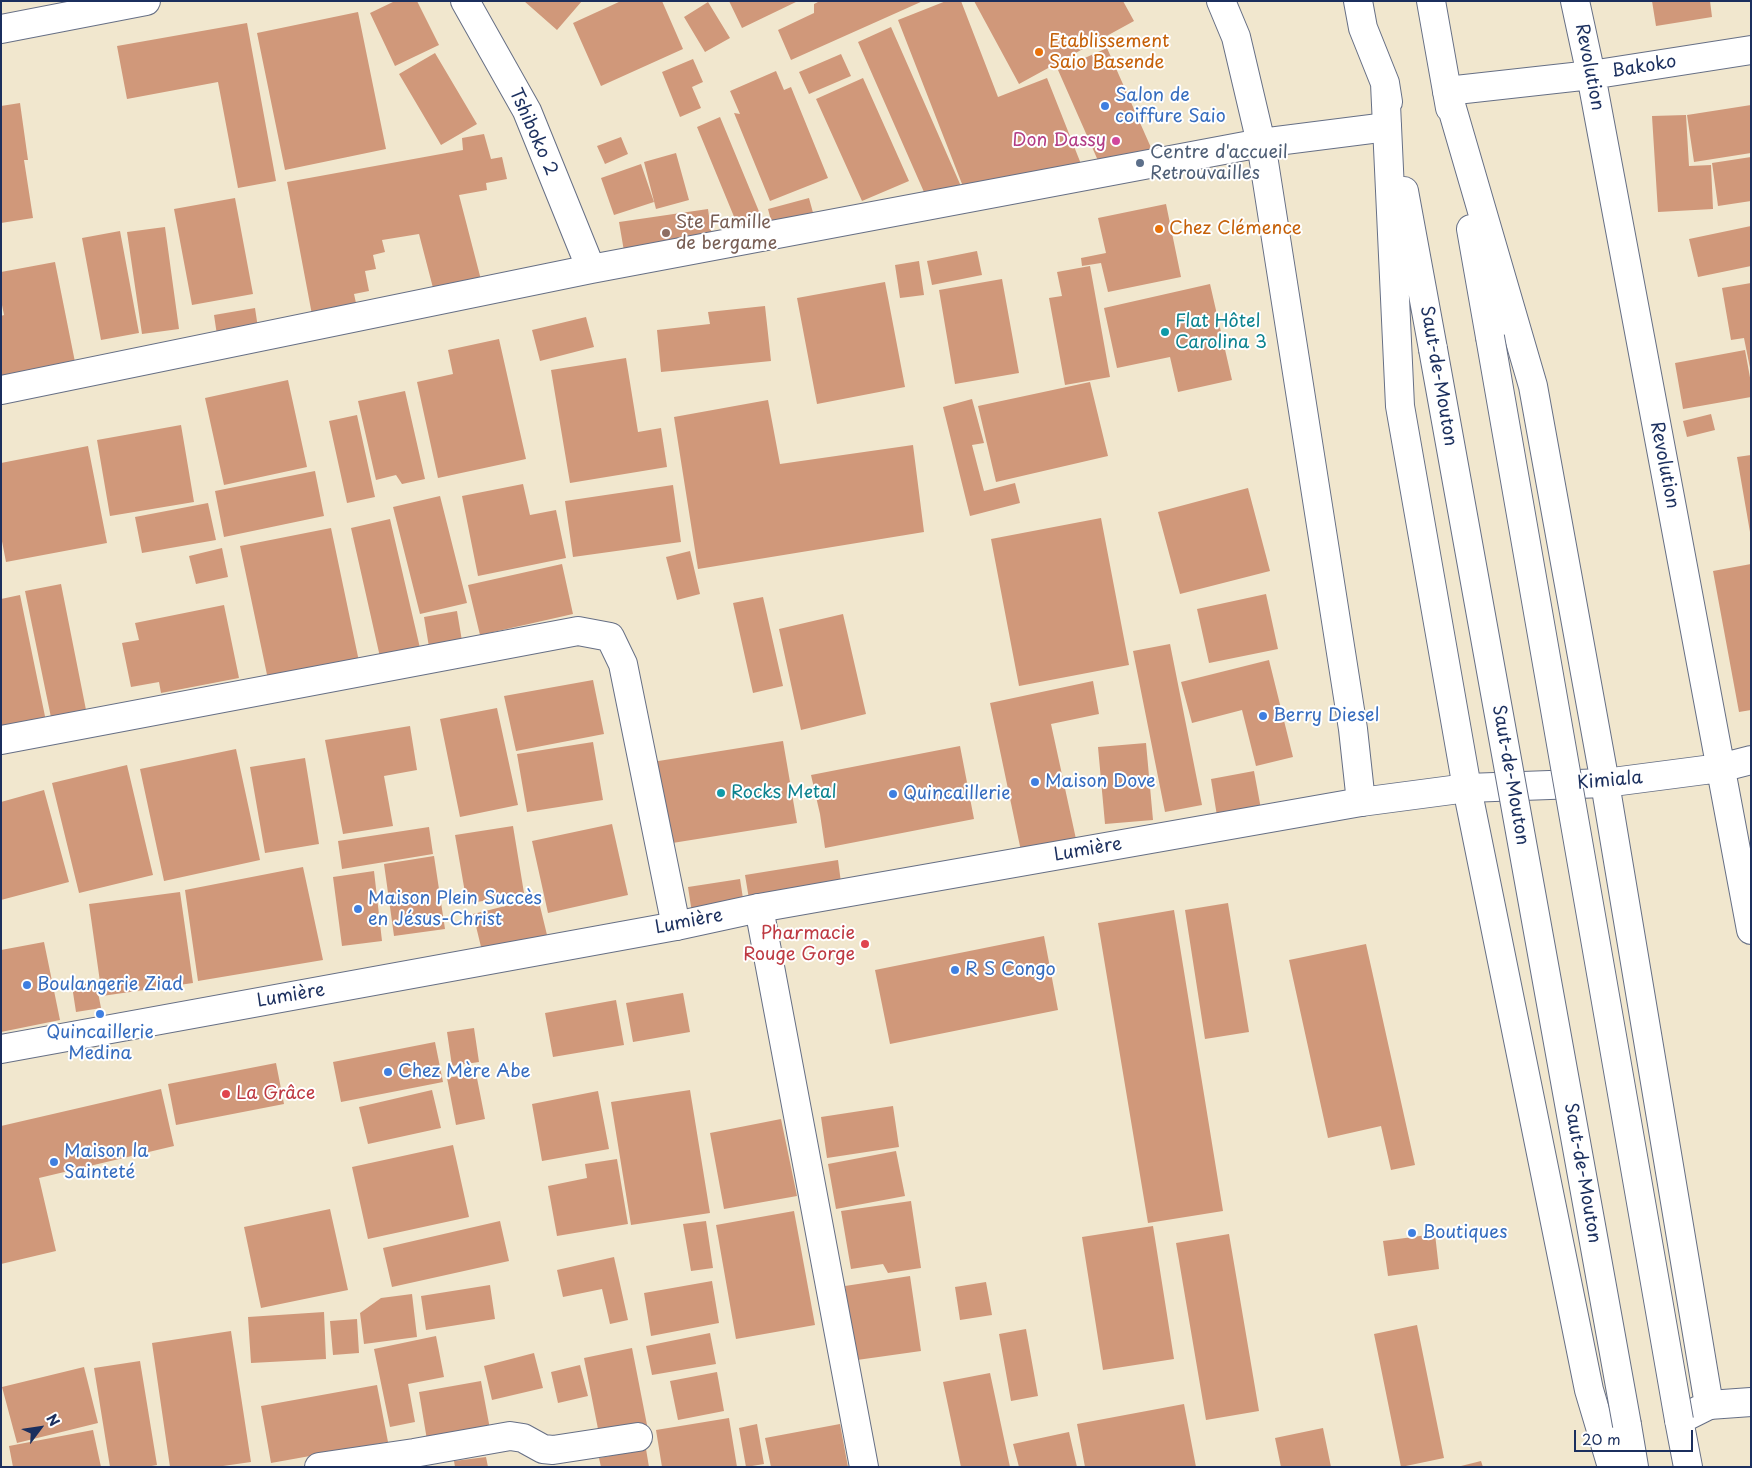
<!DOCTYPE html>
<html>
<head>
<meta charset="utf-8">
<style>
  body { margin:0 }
  #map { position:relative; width:1752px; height:1468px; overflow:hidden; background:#f1e7ce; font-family:"Playpen Sans",sans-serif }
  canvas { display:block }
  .frame { position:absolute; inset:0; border:2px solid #1b2f5e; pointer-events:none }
  .north { position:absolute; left:15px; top:1403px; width:50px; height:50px; -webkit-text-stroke:4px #fff; paint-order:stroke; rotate:59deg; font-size:14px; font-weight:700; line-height:20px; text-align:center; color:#1b2f5e }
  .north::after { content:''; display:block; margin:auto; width:18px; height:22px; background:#1b2f5e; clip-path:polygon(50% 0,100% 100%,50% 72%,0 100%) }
  .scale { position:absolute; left:1574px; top:1430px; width:119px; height:22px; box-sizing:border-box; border:2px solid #1b2f5e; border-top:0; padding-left:6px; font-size:15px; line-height:18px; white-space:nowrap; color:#1b2f5e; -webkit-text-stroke:4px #fff; paint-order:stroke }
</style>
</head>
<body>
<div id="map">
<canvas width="1752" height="1468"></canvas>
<div class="frame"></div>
<div class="north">N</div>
<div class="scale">20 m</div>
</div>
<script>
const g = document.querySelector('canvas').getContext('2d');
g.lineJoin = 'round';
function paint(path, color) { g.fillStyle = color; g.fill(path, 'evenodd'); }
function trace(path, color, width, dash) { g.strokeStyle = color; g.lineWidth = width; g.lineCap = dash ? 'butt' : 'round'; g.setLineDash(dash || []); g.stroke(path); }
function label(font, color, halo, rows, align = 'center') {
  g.font = font + ' "Playpen Sans",sans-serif'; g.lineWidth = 4; g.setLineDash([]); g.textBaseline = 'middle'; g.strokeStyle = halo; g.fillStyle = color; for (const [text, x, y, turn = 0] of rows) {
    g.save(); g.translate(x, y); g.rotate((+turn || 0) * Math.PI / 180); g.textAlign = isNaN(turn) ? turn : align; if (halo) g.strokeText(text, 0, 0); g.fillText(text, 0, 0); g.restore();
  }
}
paint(new Path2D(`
  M 395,1 L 417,1 L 439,45 L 395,66 L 370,13 Z
  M 524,1 L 582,1 L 557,30 Z
  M 621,1 L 662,1 L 683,49 L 601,86 L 573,23 Z
  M 729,1 L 798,1 L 742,28 Z
  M 820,1 L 923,1 L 791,60 L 778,30 L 814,13 L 814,4 Z
  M 946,1 L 961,1 L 998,97 L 1047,78 L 1081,164 L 971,207 L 898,20 Z
  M 974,1 L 1123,1 L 1134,21 L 1019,84 Z
  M 1652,1 L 1710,1 L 1712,17 L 1656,26 Z
  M 708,2 L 730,38 L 705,52 L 684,17 Z
  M 358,12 L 386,149 L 285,170 L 257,33 Z
  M 247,23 L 276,181 L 238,188 L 218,82 L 127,99 L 117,46 Z
  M 891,27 L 964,193 L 931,208 L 858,42 Z
  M 1107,48 L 1156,159 L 1107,181 L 1058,70 Z
  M 435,53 L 477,124 L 441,145 L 399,74 Z
  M 841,54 L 851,76 L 809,94 L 799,72 Z
  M 693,59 L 703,82 L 692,87 L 701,108 L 680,117 L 662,72 Z
  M 776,71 L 784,90 L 791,87 L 828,178 L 770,201 L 734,113 L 740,114 L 730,91 Z
  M 863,78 L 909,181 L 862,201 L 816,99 Z
  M 20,103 L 28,160 L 24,160 L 33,218 L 1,223 L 1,106 Z
  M 1751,105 L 1751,153 L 1694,162 L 1687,115 Z
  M 1686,115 L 1689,166 L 1711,165 L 1713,209 L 1658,212 L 1652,116 Z
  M 720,117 L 765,226 L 742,236 L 697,127 Z
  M 484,134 L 491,159 L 502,157 L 507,179 L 486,183 L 487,190 L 459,195 L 486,299 L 439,311 L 419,234 L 382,240 L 385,252 L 373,255 L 376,269 L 365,271 L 369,291 L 354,294 L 358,312 L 313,320 L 287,182 L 463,150 L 462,138 Z
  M 621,137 L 628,154 L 605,164 L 597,146 Z
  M 676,153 L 689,200 L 656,209 L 644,162 Z
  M 1751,157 L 1751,201 L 1718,206 L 1712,163 Z
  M 641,164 L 654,202 L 614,215 L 601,178 Z
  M 235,198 L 253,294 L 192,305 L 174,209 Z
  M 809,198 L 815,220 L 774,232 L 768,209 Z
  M 1166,204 L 1181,277 L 1108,292 L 1101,263 L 1082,266 L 1081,258 L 1106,253 L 1098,218 Z
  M 708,209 L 713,244 L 625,257 L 619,222 Z
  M 1751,226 L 1751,266 L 1698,277 L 1689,239 Z
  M 165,227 L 179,329 L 142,334 L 127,232 Z
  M 120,231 L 139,333 L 101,340 L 82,238 Z
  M 977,251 L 982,275 L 932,285 L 927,261 Z
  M 919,261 L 924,295 L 900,298 L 895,265 Z
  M 55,262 L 75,362 L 1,376 L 1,316 L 4,315 L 1,300 L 1,272 Z
  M 1090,266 L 1110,377 L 1065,385 L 1049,298 L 1062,296 L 1057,272 Z
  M 1002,279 L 1019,373 L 955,384 L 939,290 Z
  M 885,282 L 905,387 L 817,404 L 797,298 Z
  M 1751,283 L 1751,368 L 1750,368 L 1744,338 L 1731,340 L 1722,288 Z
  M 1210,284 L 1232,380 L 1178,392 L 1170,357 L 1117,368 L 1104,308 Z
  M 765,306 L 771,361 L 661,372 L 657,330 L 710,324 L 708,312 Z
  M 255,308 L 258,328 L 217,335 L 214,315 Z
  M 586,317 L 594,347 L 540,361 L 532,330 Z
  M 499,339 L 526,459 L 438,478 L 417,382 L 453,374 L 448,350 Z
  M 1745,350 L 1751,383 L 1751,397 L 1683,409 L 1675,363 Z
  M 626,358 L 638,432 L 661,428 L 667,467 L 570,483 L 551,370 Z
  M 288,380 L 307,467 L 224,485 L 205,398 Z
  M 1090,382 L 1108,456 L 996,482 L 978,406 Z
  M 405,391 L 425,479 L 402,484 L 396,475 L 376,480 L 358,401 Z
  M 972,399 L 984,443 L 972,445 L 984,491 L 1015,483 L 1020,503 L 970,516 L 943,407 Z
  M 768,400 L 780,464 L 913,445 L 924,532 L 698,569 L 674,417 Z
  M 1711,414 L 1715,430 L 1687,437 L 1683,421 Z
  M 357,415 L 375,497 L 347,503 L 329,421 Z
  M 181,425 L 194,502 L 110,516 L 97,440 Z
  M 88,446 L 107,543 L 6,562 L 1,536 L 1,463 Z
  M 1751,455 L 1751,532 L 1750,532 L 1737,457 Z
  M 315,471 L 324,516 L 224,537 L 215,491 Z
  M 523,484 L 530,515 L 556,510 L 566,558 L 478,576 L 462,496 Z
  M 673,485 L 681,542 L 573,557 L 565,501 Z
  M 1248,488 L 1270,571 L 1180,594 L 1158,512 Z
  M 440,496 L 467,603 L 420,614 L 393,507 Z
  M 208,503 L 216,540 L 142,553 L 135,517 Z
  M 1101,518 L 1129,665 L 1019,686 L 991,539 Z
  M 390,519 L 420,648 L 380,657 L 351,528 Z
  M 331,528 L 361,671 L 270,689 L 240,546 Z
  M 222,548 L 228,577 L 196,584 L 189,556 Z
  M 690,551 L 700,594 L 677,600 L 666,557 Z
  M 562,564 L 573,614 L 480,635 L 468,585 Z
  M 1751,564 L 1751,710 L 1739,712 L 1713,571 Z
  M 61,584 L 89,725 L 54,732 L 25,591 Z
  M 1266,594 L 1278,649 L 1209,663 L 1197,609 Z
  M 20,595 L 47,726 L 1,736 L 1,599 Z
  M 763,597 L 783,686 L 753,693 L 733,603 Z
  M 224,605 L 239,678 L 161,693 L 159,682 L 131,687 L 122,643 L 139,640 L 135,623 Z
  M 457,611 L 463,647 L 430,653 L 424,617 Z
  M 843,614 L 866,714 L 801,730 L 779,629 Z
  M 1170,644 L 1202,805 L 1165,812 L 1133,651 Z
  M 1269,660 L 1293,757 L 1256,766 L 1242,710 L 1192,723 L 1181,682 Z
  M 593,680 L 604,734 L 516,751 L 504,696 Z
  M 1093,681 L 1099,714 L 1051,724 L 1076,839 L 1021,851 L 990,703 Z
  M 497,708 L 518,805 L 460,817 L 440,719 Z
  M 410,726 L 417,770 L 384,776 L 393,826 L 343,834 L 325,740 Z
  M 783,741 L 797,823 L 660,845 L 646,763 Z
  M 593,742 L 603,800 L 527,812 L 517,754 Z
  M 1146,743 L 1153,820 L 1105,824 L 1098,747 Z
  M 960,746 L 974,819 L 825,848 L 820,814 L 811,775 Z
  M 236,749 L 260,860 L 164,881 L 140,769 Z
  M 305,758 L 319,844 L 265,853 L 250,767 Z
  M 127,765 L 153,875 L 79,893 L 52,783 Z
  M 1254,771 L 1261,809 L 1217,816 L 1211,779 Z
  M 44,790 L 69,882 L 1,900 L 1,802 Z
  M 612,824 L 628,895 L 548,913 L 532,841 Z
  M 513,826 L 524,893 L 467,904 L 455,835 Z
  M 429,827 L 433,854 L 342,869 L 338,841 Z
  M 434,856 L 445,929 L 394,936 L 384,864 Z
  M 838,860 L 842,890 L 750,905 L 745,875 Z
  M 303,867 L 323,960 L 198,981 L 185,890 Z
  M 374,871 L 382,941 L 342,946 L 333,877 Z
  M 740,879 L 744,905 L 692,913 L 688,887 Z
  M 180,892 L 193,983 L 102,996 L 89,904 Z
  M 538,898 L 548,939 L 483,955 L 473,914 Z
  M 1228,903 L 1249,1032 L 1205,1039 L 1185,910 Z
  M 1174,910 L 1223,1211 L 1148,1223 L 1098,923 Z
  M 1044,936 L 1058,1010 L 890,1044 L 875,970 Z
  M 44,942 L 60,1020 L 1,1032 L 1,950 Z
  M 1366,944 L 1415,1165 L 1391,1170 L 1381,1126 L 1328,1138 L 1289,960 Z
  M 96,982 L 101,1008 L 76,1012 L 72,986 Z
  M 683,993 L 690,1032 L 633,1042 L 626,1003 Z
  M 616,1000 L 624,1045 L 553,1057 L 545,1013 Z
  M 474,1028 L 479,1062 L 452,1066 L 447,1032 Z
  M 435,1042 L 443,1082 L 341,1102 L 333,1062 Z
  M 276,1063 L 284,1104 L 176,1125 L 168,1084 Z
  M 476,1073 L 485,1119 L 456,1125 L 447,1078 Z
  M 161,1089 L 174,1146 L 39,1178 L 56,1251 L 1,1264 L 1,1126 Z
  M 432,1090 L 441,1128 L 368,1144 L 359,1107 Z
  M 690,1090 L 710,1213 L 631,1225 L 611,1102 Z
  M 598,1091 L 609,1149 L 542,1161 L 532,1104 Z
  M 893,1106 L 899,1147 L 827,1158 L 821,1117 Z
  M 781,1119 L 797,1196 L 724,1209 L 710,1133 Z
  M 453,1145 L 469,1217 L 368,1239 L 352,1167 Z
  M 896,1151 L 905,1196 L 836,1209 L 828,1164 Z
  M 617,1159 L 628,1224 L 557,1236 L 548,1186 L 587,1178 L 585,1164 Z
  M 911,1201 L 921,1268 L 888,1273 L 883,1264 L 851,1269 L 841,1211 Z
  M 330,1209 L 348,1290 L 261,1308 L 244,1227 Z
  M 794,1211 L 815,1325 L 736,1339 L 716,1225 Z
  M 500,1221 L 509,1261 L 392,1287 L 383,1248 Z
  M 706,1221 L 713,1268 L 691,1271 L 683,1224 Z
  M 1153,1226 L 1174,1359 L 1103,1370 L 1082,1237 Z
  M 1229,1234 L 1259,1411 L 1206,1420 L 1176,1243 Z
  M 1435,1234 L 1439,1269 L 1388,1276 L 1383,1241 Z
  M 614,1257 L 628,1320 L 610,1324 L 602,1289 L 563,1297 L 557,1270 Z
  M 910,1276 L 921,1351 L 857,1360 L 845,1286 Z
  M 712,1281 L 719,1323 L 651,1336 L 644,1293 Z
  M 986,1282 L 992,1315 L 960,1320 L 955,1287 Z
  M 490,1285 L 495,1319 L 426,1330 L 421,1296 Z
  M 412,1294 L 417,1337 L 364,1344 L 360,1313 L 381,1298 Z
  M 324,1312 L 326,1359 L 251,1363 L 248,1317 Z
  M 357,1319 L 359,1353 L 333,1355 L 330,1321 Z
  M 1417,1325 L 1444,1458 L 1401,1467 L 1374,1334 Z
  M 1026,1329 L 1038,1396 L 1011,1401 L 999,1334 Z
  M 231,1331 L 251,1462 L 216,1467 L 170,1467 L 152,1343 Z
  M 710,1333 L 716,1364 L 652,1375 L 646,1346 Z
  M 436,1336 L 444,1377 L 408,1384 L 415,1422 L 390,1427 L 374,1349 Z
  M 632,1348 L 647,1425 L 599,1434 L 584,1358 Z
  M 534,1353 L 543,1388 L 492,1400 L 484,1366 Z
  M 140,1361 L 157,1465 L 146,1467 L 110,1467 L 94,1368 Z
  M 580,1365 L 588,1396 L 558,1403 L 551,1372 Z
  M 84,1367 L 98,1423 L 17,1443 L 2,1387 Z
  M 717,1372 L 724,1411 L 678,1420 L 670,1381 Z
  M 990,1373 L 1010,1467 L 961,1467 L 943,1382 Z
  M 481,1381 L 490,1429 L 427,1440 L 419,1392 Z
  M 377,1385 L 388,1442 L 271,1463 L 261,1406 Z
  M 1184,1404 L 1196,1467 L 1085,1467 L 1077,1424 Z
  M 729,1418 L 737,1467 L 662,1467 L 656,1430 Z
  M 757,1424 L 764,1464 L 746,1467 L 739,1428 Z
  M 840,1424 L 848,1467 L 771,1467 L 765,1438 Z
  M 1323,1428 L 1331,1467 L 1281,1467 L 1275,1438 Z
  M 93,1430 L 101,1467 L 13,1467 L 9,1446 Z
  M 1069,1432 L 1077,1467 L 1019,1467 L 1013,1444 Z
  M 646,1449 L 649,1467 L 601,1467 L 599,1458 Z
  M 486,1457 L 488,1467 L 455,1467 L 454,1461 Z
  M 1481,1461 L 1483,1467 L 1461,1467 L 1461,1466 Z`), '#d0987a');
const street = new Path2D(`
  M 465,1 L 527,111 L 591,269
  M 1221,1 L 1236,37 L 1261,143 L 1353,729 L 1361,802
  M 1575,1 L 1591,75 L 1751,930
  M 1,29 L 146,1
  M 1447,91 L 1591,75 L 1751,50
  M 1,390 L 591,269 L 1261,143 L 1387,127
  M 1,740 L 578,631 L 610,637 L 623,664 L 676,926
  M 1605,783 L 1720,768 L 1751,760
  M 759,908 L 864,1467
  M 1709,1405 L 1751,1402
  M 319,1467 L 414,1453 L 510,1436 L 523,1438 L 543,1449 L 553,1450 L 638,1437`);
const secondary = new Path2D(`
  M 1,1049 L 676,926 L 759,908 L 1361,802 L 1467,788 L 1605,783`);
const highway = new Path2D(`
  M 1358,1 L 1363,28 L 1385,83 L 1388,102
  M 1431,1 L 1450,108
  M 1385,83 L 1400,406 L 1467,788 L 1589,1390 L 1612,1467
  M 1447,91 L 1533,386 L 1605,783 L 1709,1405 L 1679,1420 L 1688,1467
  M 1404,191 L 1433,349
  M 1471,229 L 1490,337
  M 1627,1425 L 1634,1467`);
trace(street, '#666f85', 30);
trace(secondary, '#666f85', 30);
trace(highway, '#666f85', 30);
trace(street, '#fff', 28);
trace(secondary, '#fff', 28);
trace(highway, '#fff', 28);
const highwayBridge = new Path2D(`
  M 1490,337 L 1679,1420
  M 1433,349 L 1627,1425`);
trace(highwayBridge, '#666f85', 30, []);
trace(highwayBridge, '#fff', 28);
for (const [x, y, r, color] of [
  [1039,52,5,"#e8710a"],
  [1105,106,5,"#3f7fe0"],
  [1116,141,5,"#d1479c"],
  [1140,163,5,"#5c6f8a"],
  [1159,229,5,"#e8710a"],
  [666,233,5,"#8d6e63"],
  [1165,332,5,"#0f9aa8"],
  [1263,716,5,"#3f7fe0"],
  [1035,782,5,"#3f7fe0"],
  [721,793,5,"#0f9aa8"],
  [893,794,5,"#3f7fe0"],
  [358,909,5,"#3f7fe0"],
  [865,944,5,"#e0444e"],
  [955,970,5,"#3f7fe0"],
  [27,985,5,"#3f7fe0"],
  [100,1014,5,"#3f7fe0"],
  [388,1072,5,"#3f7fe0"],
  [226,1094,5,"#e0444e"],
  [54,1162,5,"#3f7fe0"],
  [1412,1233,5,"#3f7fe0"]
]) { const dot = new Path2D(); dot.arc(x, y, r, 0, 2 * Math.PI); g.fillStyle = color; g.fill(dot); trace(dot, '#fff', 2); }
label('18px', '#c56008', '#fff', [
  ["Etablissement",1049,42],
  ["Saio Basende",1049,63],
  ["Chez Clémence",1169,229]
], 'left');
label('18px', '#1b2f5e', '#fff', [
  ["Revolution",1589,67,79],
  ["Bakoko",1644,67,-9],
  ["Tshiboko 2",533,132,66],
  ["Saut-de-Mouton",1438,376,80],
  ["Revolution",1664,465,79],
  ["Saut-de-Mouton",1510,775,80],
  ["Kimiala",1610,781,-5],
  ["Lumière",1088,850,-10],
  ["Lumière",689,922,-11],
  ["Lumière",291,996,-10],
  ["Saut-de-Mouton",1582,1173,80]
]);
label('18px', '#366cbe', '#fff', [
  ["Salon de",1115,96],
  ["coiffure Saio",1115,117],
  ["Berry Diesel",1273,716],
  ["Maison Dove",1045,782],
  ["Quincaillerie",903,794],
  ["Maison Plein Succès",368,899],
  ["en Jésus-Christ",368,920],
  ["R S Congo",965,970],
  ["Boulangerie Ziad",37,985],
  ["Quincaillerie",100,1033,"center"],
  ["Medina",100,1054,"center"],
  ["Chez Mère Abe",398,1072],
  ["Maison la",64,1152],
  ["Sainteté",64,1173],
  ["Boutiques",1422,1233]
], 'left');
label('18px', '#b23c85', '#fff', [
  ["Don Dassy",1106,141]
], 'right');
label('18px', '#4e5e75', '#fff', [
  ["Centre d'accueil",1150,153],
  ["Retrouvailles",1150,174]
], 'left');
label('18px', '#785e54', '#fff', [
  ["Ste Famille",676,223],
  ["de bergame",676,244]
], 'left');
label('18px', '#0d838f', '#fff', [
  ["Flat Hôtel",1175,322],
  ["Carolina 3",1175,343],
  ["Rocks Metal",731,793]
], 'left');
label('18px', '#be3a42', '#fff', [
  ["Pharmacie",855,934],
  ["Rouge Gorge",855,955],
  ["La Grâce",236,1094,"left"]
], 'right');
</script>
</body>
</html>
